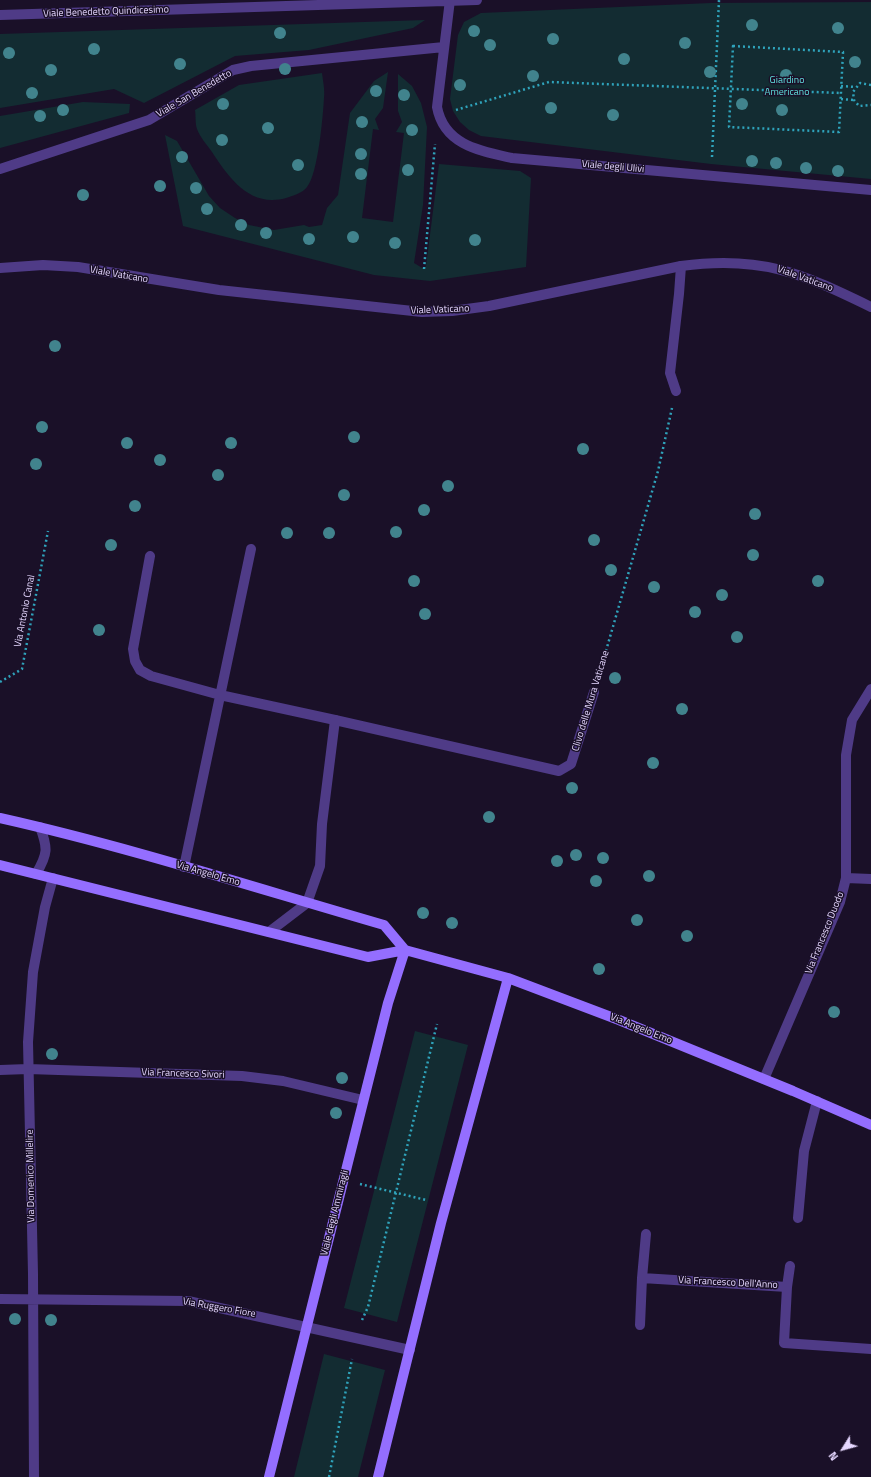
<!DOCTYPE html>
<html>
<head>
<meta charset="utf-8">
<style>
  body { margin:0 }
  #map { position:relative; width:871px; height:1477px; overflow:hidden; background:#1a1028; font-family:"Titillium Web",sans-serif }
  canvas { display:block }
  .north { position:absolute; left:823px; top:1429px; width:40px; height:40px; -webkit-text-stroke:3px #1a1028; paint-order:stroke; rotate:233deg; font-size:11px; font-weight:700; line-height:16px; text-align:center; color:#e5d7ff }
  .north::after { content:''; display:block; margin:auto; width:14px; height:18px; background:#e5d7ff; clip-path:polygon(50% 0,100% 100%,50% 72%,0 100%) }
</style>
</head>
<body>
<div id="map">
<canvas width="871" height="1477"></canvas>
<div class="north">N</div>
</div>
<script>
const g = document.querySelector('canvas').getContext('2d');
g.lineJoin = 'round';
function paint(path, color) { g.fillStyle = color; g.fill(path, 'evenodd'); }
function trace(path, color, width, dash) { g.strokeStyle = color; g.lineWidth = width; g.lineCap = dash ? 'butt' : 'round'; g.setLineDash(dash || []); g.stroke(path); }
function label(font, color, halo, rows, align = 'center') {
  g.font = font + ' "Titillium Web",sans-serif'; g.lineWidth = 3; g.setLineDash([]); g.textBaseline = 'middle'; g.strokeStyle = halo; g.fillStyle = color; for (const [text, x, y, turn = 0] of rows) {
    g.save(); g.translate(x, y); g.rotate((+turn || 0) * Math.PI / 180); g.textAlign = isNaN(turn) ? turn : align; if (halo) g.strokeText(text, 0, 0); g.fillText(text, 0, 0); g.restore();
  }
}
paint(new Path2D(`
  M 871,2 L 871,179 L 711,164 L 481,136 L 469,130 L 460,122 L 453,111 L 450,99 L 458,35 L 464,22 L 481,13 L 711,3 Z
  M 425,20 L 413,28 L 309,50 L 235,56 L 144,103 L 114,89 L 0,108 L 0,34 Z
  M 388,72 L 383,108 L 375,119 L 379,130 L 373,129 L 362,218 L 393,222 L 404,133 L 396,132 L 402,122 L 398,111 L 398,74 L 412,86 L 421,103 L 427,127 L 423,205 L 414,263 L 424,269 L 426,266 L 439,164 L 520,171 L 531,178 L 526,267 L 430,281 L 374,275 L 183,226 L 165,135 L 177,141 L 209,196 L 220,208 L 235,218 L 249,225 L 274,230 L 304,225 L 309,227 L 322,225 L 327,208 L 338,195 L 350,113 L 374,81 Z
  M 322,73 C 323,81 325,90 324,98 C 323,116 318,174 307,187 C 303,193 292,196 286,198 C 250,208 229,178 212,152 C 207,145 200,137 197,129 C 195,123 196,116 195,110 L 239,85 Z
  M 83,102 L 130,104 L 129,113 L 0,148 L 0,116 Z
  M 415,1031 L 468,1045 L 397,1322 L 344,1308 Z
  M 324,1354 L 385,1370 L 358,1477 L 294,1477 Z`), '#132c32');
trace(new Path2D(`
  M 733,46 L 843,52 L 839,132 L 729,127 Z
  M 871,85 L 860,83 L 853,92 L 854,100 L 859,106 L 871,105
  M 841,86 L 855,87
  M 841,99 L 854,100
  M 456,110 L 549,82 L 841,93
  M 712,157 L 719,0
  M 424,269 L 435,144
  M 599,675 L 658,471 L 672,408
  M 0,682 L 22,669 L 48,531
  M 360,1184 L 426,1200
  M 362,1320 L 368,1307 L 437,1024
  M 329,1477 L 352,1359`), '#2fa3bb', 2.5, [2, 3]);
trace(new Path2D(`
  M 150,556 L 133,649 L 135,661 L 140,670 L 151,676 L 220,695 L 335,720
  M 184,867 L 251,549
  M 36,874 C 48,854 48,848 40,827
  M 798,1218 L 804,1151 L 817,1101
  M 646,1234 L 642,1278 L 787,1287 L 784,1343 L 871,1349
  M 787,1287 L 790,1266
  M 640,1325 L 642,1278`), '#4f3b87', 10);
trace(new Path2D(`
  M 450,0 L 437,107 C 444,145 480,151 512,158 L 871,190
  M 0,15 L 477,0
  M 0,169 L 149,120 L 233,70 L 251,66 L 444,47
  M 676,391 L 670,373 L 679,294 L 681,266
  M 846,878 L 871,879
  M 269,932 L 307,903 L 320,866 L 322,824 L 335,720 L 559,771 L 571,764 L 594,692
  M 0,1070 L 28,1069 L 242,1076 L 283,1081 L 363,1100
  M 764,1079 L 840,902 L 846,878 L 846,755 L 852,720 L 871,689
  M 0,1299 L 188,1301 L 410,1350
  M 34,1477 L 33,1274 L 28,1042 L 33,972 L 45,907 L 53,878`), '#4f3b87', 10);
trace(new Path2D(`
  M 0,268 L 43,265 L 78,267 L 219,290 L 422,312 L 452,311 L 489,306 L 681,266 C 761,255 801,273 871,307`), '#4f3b87', 10);
trace(new Path2D(`
  M 0,818 C 129,847 256,888 384,925 L 405,950
  M 0,865 L 368,957 L 405,950 L 508,978 L 619,1020 L 793,1091 L 871,1125
  M 269,1477 L 388,1003 L 405,950
  M 378,1477 L 441,1223 L 508,978`), '#946eff', 10);
g.fillStyle = '#41838d';
for (const [x, y] of [
  [752,25],
  [838,28],
  [474,31],
  [280,33],
  [553,39],
  [685,43],
  [490,45],
  [94,49],
  [9,53],
  [624,59],
  [855,62],
  [180,64],
  [285,69],
  [51,70],
  [710,72],
  [786,75],
  [533,76],
  [460,85],
  [376,91],
  [32,93],
  [404,95],
  [223,104],
  [742,104],
  [551,108],
  [63,110],
  [782,110],
  [613,115],
  [40,116],
  [362,122],
  [268,128],
  [412,130],
  [222,140],
  [361,154],
  [182,157],
  [752,161],
  [776,163],
  [298,165],
  [806,168],
  [408,170],
  [838,171],
  [361,174],
  [160,186],
  [196,188],
  [83,195],
  [207,209],
  [241,225],
  [266,233],
  [353,237],
  [309,239],
  [475,240],
  [395,243],
  [55,346],
  [42,427],
  [354,437],
  [127,443],
  [231,443],
  [583,449],
  [160,460],
  [36,464],
  [218,475],
  [448,486],
  [344,495],
  [135,506],
  [424,510],
  [755,514],
  [396,532],
  [287,533],
  [329,533],
  [594,540],
  [111,545],
  [753,555],
  [611,570],
  [414,581],
  [818,581],
  [654,587],
  [722,595],
  [695,612],
  [425,614],
  [99,630],
  [737,637],
  [615,678],
  [682,709],
  [653,763],
  [572,788],
  [489,817],
  [576,855],
  [603,858],
  [557,861],
  [649,876],
  [596,881],
  [423,913],
  [637,920],
  [452,923],
  [687,936],
  [599,969],
  [834,1012],
  [52,1054],
  [342,1078],
  [336,1113],
  [15,1319],
  [51,1320]
]) { g.beginPath(); g.arc(x, y, 6, 0, 2 * Math.PI); g.fill(); }
label('10px', '#e5d7ff', '#1a1028', [
  ["Viale Benedetto Quindicesimo",106,12,-2],
  ["Viale San Benedetto",194,94,-30],
  ["Viale degli Ulivi",613,167,5],
  ["Viale Vaticano",119,275,10],
  ["Viale Vaticano",805,279,20],
  ["Viale Vaticano",440,310,-2],
  ["Via Antonio Canal",25,611,-79],
  ["Clivo delle Mura Vaticane",591,701,-73],
  ["Via Angelo Emo",208,874,16],
  ["Via Francesco Duodo",825,933,-68],
  ["Via Angelo Emo",641,1029,22],
  ["Via Francesco Sivori",183,1074,2],
  ["Via Domenico Millelire",31,1176,-91],
  ["Viale degli Ammiragli",335,1213,-76],
  ["Via Francesco Dell'Anno",728,1283,3],
  ["Via Ruggero Fiore",219,1308,10]
]);
label('10px', '#61e1df', '#1a1028', [
  ["Giardino",787,81],
  ["Americano",787,93]
]);
</script>
</body>
</html>
